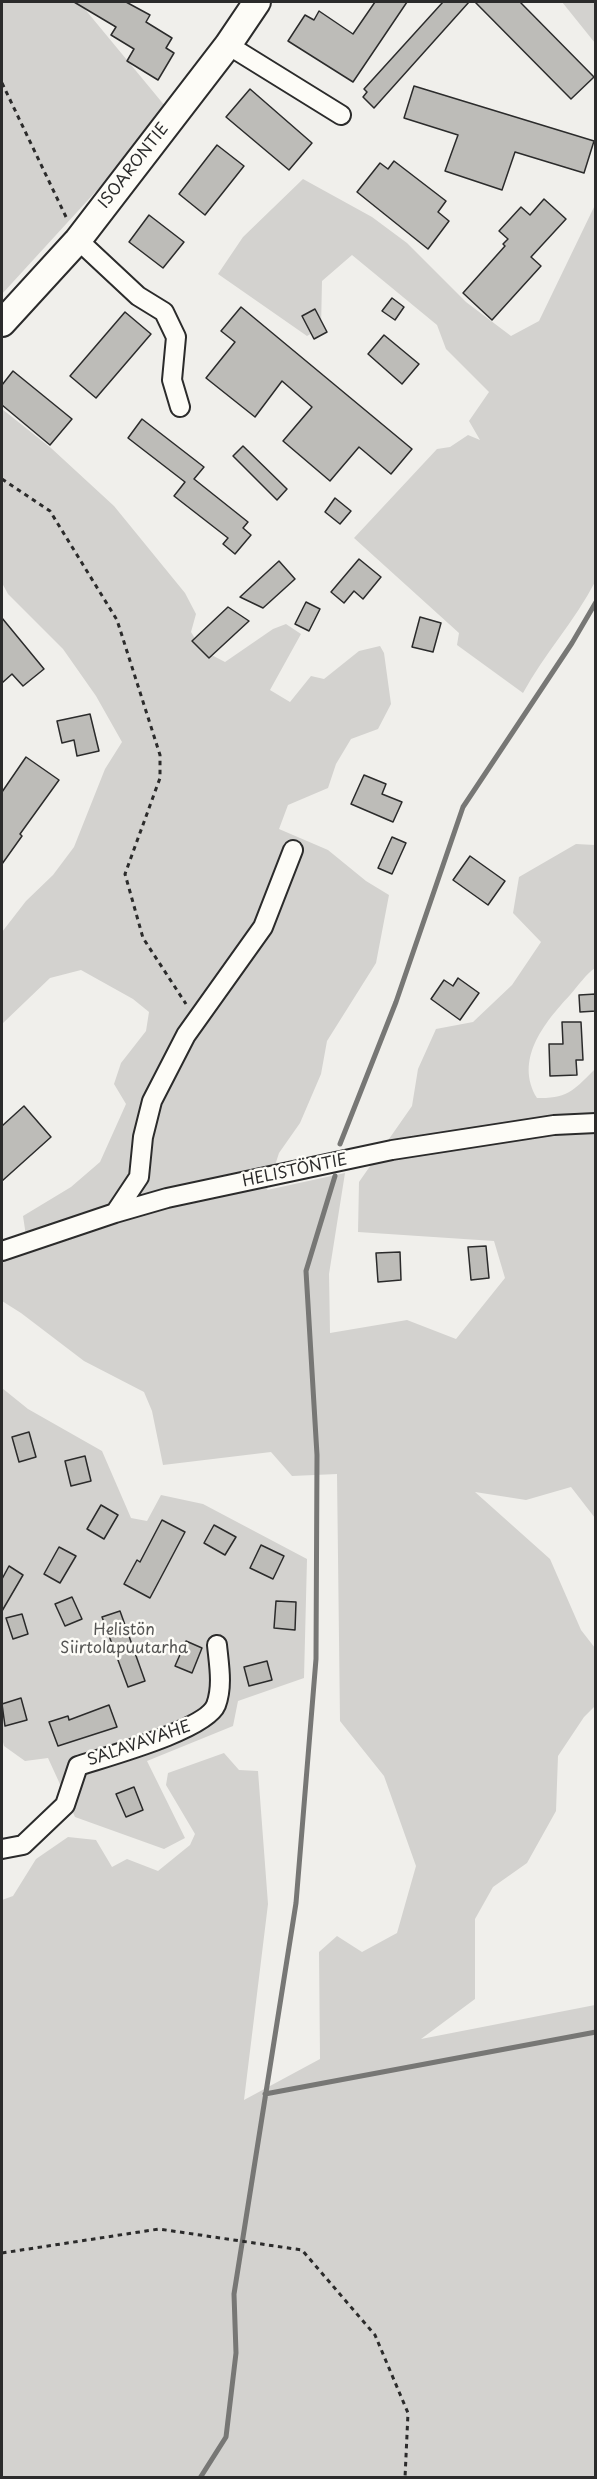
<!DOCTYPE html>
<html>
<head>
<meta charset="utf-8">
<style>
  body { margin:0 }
  #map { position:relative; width:597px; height:2479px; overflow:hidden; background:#f0efeb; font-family:"Playpen Sans",sans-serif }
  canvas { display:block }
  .frame { position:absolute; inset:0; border:3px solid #2b2b2b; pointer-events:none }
</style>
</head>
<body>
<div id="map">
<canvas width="597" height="2479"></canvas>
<div class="frame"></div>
</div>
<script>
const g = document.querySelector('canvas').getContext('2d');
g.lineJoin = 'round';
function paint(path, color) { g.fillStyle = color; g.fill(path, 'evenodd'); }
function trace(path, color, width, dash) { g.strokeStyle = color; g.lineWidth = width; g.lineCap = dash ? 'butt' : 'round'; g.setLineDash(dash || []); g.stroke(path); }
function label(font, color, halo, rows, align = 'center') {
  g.font = font + ' "Playpen Sans",sans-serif'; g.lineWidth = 5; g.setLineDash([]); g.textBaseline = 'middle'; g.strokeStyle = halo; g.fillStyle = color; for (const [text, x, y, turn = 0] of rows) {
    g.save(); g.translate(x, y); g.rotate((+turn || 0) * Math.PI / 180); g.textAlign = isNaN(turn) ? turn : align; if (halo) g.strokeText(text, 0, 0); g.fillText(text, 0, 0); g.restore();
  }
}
paint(new Path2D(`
  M 2,2 L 79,2 L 165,106 L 99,188 L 2,294 Z
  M 562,2 L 595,2 L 595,43 Z
  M 303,179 L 372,217 L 407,243 L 466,302 L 511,336 L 539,321 L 595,205 L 595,582 C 575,621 544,654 523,693 L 457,645 L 459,633 L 354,538 L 437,449 L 450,447 L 468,435 L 480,440 L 469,421 L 489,392 L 446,349 L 437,325 L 352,255 L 322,281 L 321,328 L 307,336 L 218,274 L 243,237 Z
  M 2,409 L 51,448 L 114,506 L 185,593 L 196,614 L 191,632 L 202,650 L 225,662 L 273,629 L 286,624 L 301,634 L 270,690 L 290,702 L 311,676 L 324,679 L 359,651 L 380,646 L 384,653 L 391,704 L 378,729 L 351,739 L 336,764 L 328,788 L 288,805 L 279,829 L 328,850 L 366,881 L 389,895 L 376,963 L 327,1041 L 321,1074 L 300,1123 L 279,1153 L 267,1190 L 345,1173 L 329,1274 L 330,1333 L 407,1320 L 456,1339 L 505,1278 L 494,1241 L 358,1232 L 359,1182 L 412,1106 L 418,1069 L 436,1029 L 473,1022 L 512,985 L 541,942 L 513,913 L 519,877 L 576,844 L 595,845 L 595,968 C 586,974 578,986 570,995 C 544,1023 514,1060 537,1098 C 568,1099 575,1089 595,1069 L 595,1518 L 571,1487 L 526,1500 L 475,1492 L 550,1559 L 581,1630 L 595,1648 L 595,1706 L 584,1717 L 558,1756 L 556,1811 L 527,1863 L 493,1887 L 475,1919 L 475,1999 L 421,2039 L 595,2005 L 595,2477 L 2,2477 L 2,1900 L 13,1896 L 36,1859 L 68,1837 L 96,1840 L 112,1867 L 127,1859 L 158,1871 L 190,1845 L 195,1834 L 166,1785 L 168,1773 L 224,1753 L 239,1770 L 258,1771 L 268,1904 L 244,2100 L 320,2059 L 319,1952 L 337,1936 L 362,1952 L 397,1933 L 416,1866 L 384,1776 L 340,1721 L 337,1474 L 292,1476 L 271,1452 L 163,1465 L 152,1411 L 144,1392 L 84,1361 L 21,1313 L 2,1301 L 2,1260 L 28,1249 L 23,1216 L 71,1187 L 100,1162 L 126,1104 L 114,1084 L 121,1063 L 146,1031 L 149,1012 L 133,999 L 81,970 L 50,978 L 2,1024 L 2,932 L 26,901 L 53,875 L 74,847 L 105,769 L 122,742 L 96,696 L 63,649 L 8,594 L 2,583 Z
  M 2,1388 L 28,1409 L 102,1451 L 131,1518 L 147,1521 L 161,1495 L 203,1504 L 307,1559 L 304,1678 L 238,1701 L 233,1726 L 147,1761 L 185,1838 L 164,1849 L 75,1817 L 48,1758 L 25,1761 L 4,1746 L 2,1738 Z`), '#d3d2cf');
trace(new Path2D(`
  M 340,1144 L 396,1002 L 463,807 L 572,643 L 596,602
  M 265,2094 L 596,2032
  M 200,2478 L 226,2437 L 236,2353 L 234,2294 L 296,1903 L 316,1659 L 317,1455 L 306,1271 L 335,1176`), '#777775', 5);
const building = new Path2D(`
  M 74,2 L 126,2 L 150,15 L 146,22 L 172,38 L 166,48 L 174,53 L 158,80 L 127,61 L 134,49 L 111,35 L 116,27 Z
  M 375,2 L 407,2 L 353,82 L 288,41 L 305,15 L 314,20 L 319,11 L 353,34 Z
  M 443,2 L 469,2 L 374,108 L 363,97 L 367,92 L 364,89 Z
  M 475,2 L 520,2 L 594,77 L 571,99 Z
  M 414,86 L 594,141 L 584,173 L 515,152 L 502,190 L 445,171 L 458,135 L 404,118 Z
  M 250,89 L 312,143 L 289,170 L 226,117 Z
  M 217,145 L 244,166 L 205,215 L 179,194 Z
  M 394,161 L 446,201 L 438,212 L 449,221 L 428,249 L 357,192 L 380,163 L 388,169 Z
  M 544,199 L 566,219 L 531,257 L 541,266 L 492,320 L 463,293 L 505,246 L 503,244 L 508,239 L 499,231 L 521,207 L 530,215 Z
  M 149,215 L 184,242 L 163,268 L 129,242 Z
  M 392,298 L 404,307 L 395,320 L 382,311 Z
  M 241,307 L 412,449 L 391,474 L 359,447 L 330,481 L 283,441 L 312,407 L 282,381 L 255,417 L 206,378 L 235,342 L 221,331 Z
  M 315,309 L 327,332 L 314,339 L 302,316 Z
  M 125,312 L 151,334 L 96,398 L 70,376 Z
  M 384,335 L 419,364 L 402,384 L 368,354 Z
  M 13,371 L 72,419 L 50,445 L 2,405 L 2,385 Z
  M 142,419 L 204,467 L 194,479 L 248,522 L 243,528 L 251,535 L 235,554 L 223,544 L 228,538 L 174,496 L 185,482 L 128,438 Z
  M 243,446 L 287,489 L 277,500 L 233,456 Z
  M 335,498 L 351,511 L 340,524 L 325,512 Z
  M 359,559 L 381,577 L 363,599 L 354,591 L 344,603 L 331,592 Z
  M 279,561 L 295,579 L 263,608 L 240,597 Z
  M 306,602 L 320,609 L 309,631 L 295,624 Z
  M 228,607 L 249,621 L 209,658 L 192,641 Z
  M 420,617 L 441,623 L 433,652 L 412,647 Z
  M 2,618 L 44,669 L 23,686 L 12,674 L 2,683 Z
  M 90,714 L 99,751 L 77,756 L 74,740 L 62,743 L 57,721 Z
  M 26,757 L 59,780 L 20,834 L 22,836 L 2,864 L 2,792 Z
  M 364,775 L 386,784 L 382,794 L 402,802 L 393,822 L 351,804 Z
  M 392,837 L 406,843 L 392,874 L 378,868 Z
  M 470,856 L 505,881 L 488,905 L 453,880 Z
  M 458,978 L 479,993 L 460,1020 L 431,999 L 444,980 L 453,986 Z
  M 596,994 L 596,1011 L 580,1012 L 579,995 Z
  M 562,1022 L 581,1022 L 583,1060 L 576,1060 L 577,1075 L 550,1076 L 549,1044 L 563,1044 Z
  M 24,1106 L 51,1137 L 2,1181 L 2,1126 Z
  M 486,1246 L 489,1278 L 471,1280 L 468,1247 Z
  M 400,1252 L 401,1280 L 378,1282 L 376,1253 Z
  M 29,1432 L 36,1457 L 19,1462 L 12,1437 Z
  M 85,1456 L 91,1481 L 71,1486 L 65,1461 Z
  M 101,1505 L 118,1515 L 104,1539 L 87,1529 Z
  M 162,1520 L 185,1532 L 150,1598 L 124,1584 L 137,1560 L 140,1562 Z
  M 214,1525 L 236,1537 L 225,1555 L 204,1543 Z
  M 261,1545 L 284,1556 L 273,1579 L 250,1568 Z
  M 59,1547 L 76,1556 L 60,1583 L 44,1574 Z
  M 9,1566 L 23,1575 L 2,1611 L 2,1579 Z
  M 72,1597 L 82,1619 L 65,1626 L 55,1604 Z
  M 276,1601 L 296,1602 L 295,1630 L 274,1628 Z
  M 120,1611 L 145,1681 L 128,1687 L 102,1617 Z
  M 22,1614 L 28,1634 L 13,1639 L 6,1618 Z
  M 186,1641 L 202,1648 L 192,1673 L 175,1666 Z
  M 267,1661 L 272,1680 L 249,1686 L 244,1667 Z
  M 21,1698 L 27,1720 L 5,1726 L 2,1704 Z
  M 109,1705 L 117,1727 L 58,1746 L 49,1722 L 68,1716 L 69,1720 Z
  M 134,1787 L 143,1810 L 126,1817 L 116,1794 Z`);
paint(building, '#bdbcb8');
trace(building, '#2b2b2b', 1.5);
const street = new Path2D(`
  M 228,45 L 341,115
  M 78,240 L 138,296 L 164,312 L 176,337 L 172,380 L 180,407
  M 115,1213 L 139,1177 L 143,1137 L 152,1101 L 186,1035 L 263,927 L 293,850
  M 2,1251 L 115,1213 L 167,1198 L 392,1150 L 554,1125 L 596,1123
  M 2,1849 L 23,1845 L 65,1805 L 78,1766 C 105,1757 206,1730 216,1705 C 223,1686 219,1665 217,1645`);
const secondary = new Path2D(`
  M 2,323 L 78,240 L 228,45 L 257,2`);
trace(street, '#2b2b2b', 22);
trace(secondary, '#2b2b2b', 30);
trace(new Path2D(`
  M 2,83 L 67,219
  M 2,479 L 50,511 L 117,620 L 160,755 L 160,778 L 125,874 L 143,938 L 186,1004
  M 2,2253 L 159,2229 L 302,2250 L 375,2335 L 408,2413 L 405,2478`), '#2b2b2b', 3, [4.5, 4.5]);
trace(street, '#fdfcf7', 18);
trace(secondary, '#fdfcf7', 26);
label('16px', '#2b2b2b', '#fdfcf7', [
  ["ISOARONTIE",134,166,-52],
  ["HELISTÖNTIE",295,1171,-12],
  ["SALAVAVAHE",139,1744,-19]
]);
label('16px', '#555554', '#fdfcf7', [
  ["Helistön",124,1631],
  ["Siirtolapuutarha",124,1649]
]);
</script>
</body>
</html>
